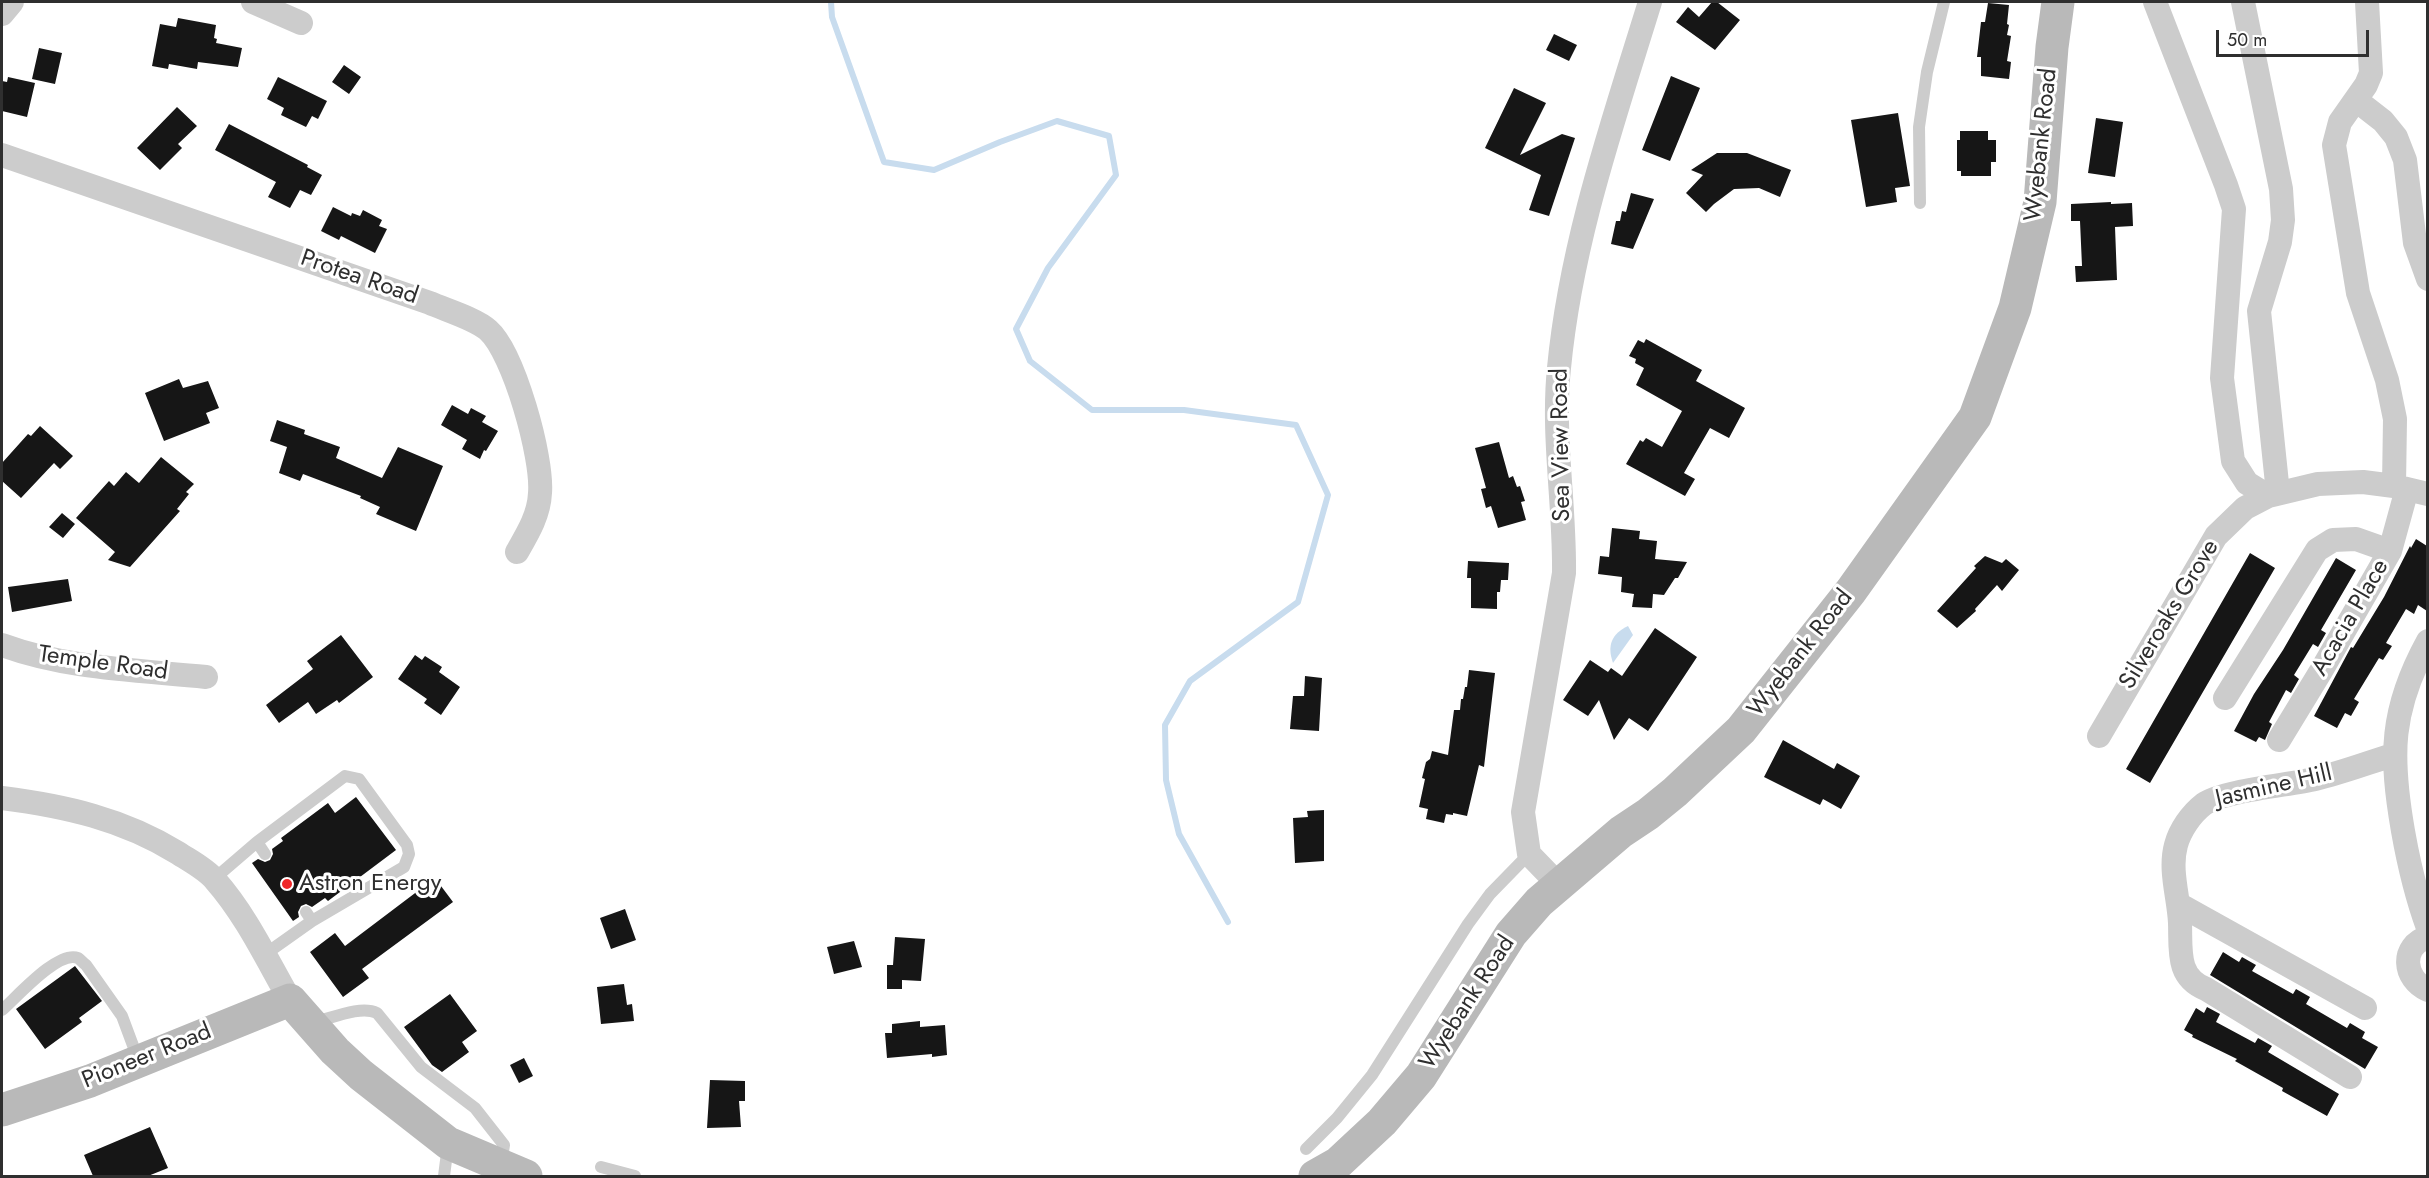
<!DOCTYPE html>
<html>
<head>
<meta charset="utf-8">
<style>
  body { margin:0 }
  #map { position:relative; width:2429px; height:1178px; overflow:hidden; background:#fff; font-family:Jost,sans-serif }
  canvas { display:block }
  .frame { position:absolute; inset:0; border:3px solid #2f2f2f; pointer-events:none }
  .scale { position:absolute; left:2216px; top:30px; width:153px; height:27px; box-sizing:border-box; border:3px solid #2f2f2f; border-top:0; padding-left:8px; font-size:18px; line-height:21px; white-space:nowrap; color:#2f2f2f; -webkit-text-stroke:4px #fff; paint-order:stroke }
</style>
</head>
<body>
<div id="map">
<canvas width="2429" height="1178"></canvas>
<div class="frame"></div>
<div class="scale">50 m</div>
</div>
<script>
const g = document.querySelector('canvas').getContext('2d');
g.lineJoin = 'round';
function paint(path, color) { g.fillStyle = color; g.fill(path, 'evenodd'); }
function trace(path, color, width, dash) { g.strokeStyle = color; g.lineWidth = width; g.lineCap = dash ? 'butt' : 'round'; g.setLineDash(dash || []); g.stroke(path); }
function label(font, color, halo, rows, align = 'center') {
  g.font = font + ' Jost,sans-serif'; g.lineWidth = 6; g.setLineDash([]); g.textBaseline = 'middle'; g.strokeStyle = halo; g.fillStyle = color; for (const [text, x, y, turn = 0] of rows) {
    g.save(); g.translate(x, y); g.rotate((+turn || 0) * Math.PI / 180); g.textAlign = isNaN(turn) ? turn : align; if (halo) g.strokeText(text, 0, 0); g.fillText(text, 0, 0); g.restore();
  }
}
paint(new Path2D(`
  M 1628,626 L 1633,635 L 1613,663 C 1607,646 1611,634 1628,626 Z`), '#c8dcee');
trace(new Path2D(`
  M 831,2 L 832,17 L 884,162 L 934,170 L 1000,142 L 1057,121 L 1109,136 L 1116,175 L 1048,268 L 1016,329 L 1030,361 L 1092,410 L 1184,410 L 1296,425 L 1328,495 L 1298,602 L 1190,681 L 1165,725 L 1166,780 L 1179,834 L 1228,922`), '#c8dcee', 6);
paint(new Path2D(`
  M 1712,2 L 1717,2 L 1740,20 L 1715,50 L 1676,22 L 1688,7 L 1699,17 Z
  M 1988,3 L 2009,5 L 2007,24 L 2009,25 L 2007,35 L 2011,36 L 2007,61 L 2011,62 L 2009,79 L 1981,76 L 1981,57 L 1977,57 L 1981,22 L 1985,22 Z
  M 178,18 L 216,25 L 214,38 L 217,39 L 216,43 L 242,48 L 238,67 L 198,62 L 197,69 L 169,64 L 168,69 L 152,66 L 160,24 L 176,27 Z
  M 1554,34 L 1577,45 L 1569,61 L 1546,50 Z
  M 39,48 L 62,53 L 55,84 L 32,79 Z
  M 344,65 L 361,77 L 349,94 L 332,82 Z
  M 1671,76 L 1700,88 L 1670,161 L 1642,150 Z
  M 8,77 L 35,83 L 27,117 L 2,111 L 2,81 L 7,82 Z
  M 278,77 L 327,101 L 318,119 L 312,116 L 306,127 L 281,115 L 284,108 L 267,99 Z
  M 1514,88 L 1546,103 L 1520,155 L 1562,134 L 1575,138 L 1549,216 L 1529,210 L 1541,175 L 1485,148 Z
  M 177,107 L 197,126 L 178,144 L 182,148 L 160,170 L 137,148 Z
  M 1898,113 L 1910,186 L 1895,188 L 1897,202 L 1866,207 L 1851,120 Z
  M 2096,118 L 2123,122 L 2115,177 L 2088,173 Z
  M 229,124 L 308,165 L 307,167 L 322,175 L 311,195 L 300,190 L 290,208 L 268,197 L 276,182 L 215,150 Z
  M 1960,131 L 1988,131 L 1988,140 L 1996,140 L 1996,162 L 1991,162 L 1991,176 L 1961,176 L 1961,171 L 1957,171 L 1957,140 L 1960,140 Z
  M 1717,153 L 1747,153 L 1791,170 L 1780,197 L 1759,188 L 1734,189 L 1714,204 L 1706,212 L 1686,193 L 1703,175 L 1691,170 Z
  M 1631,193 L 1654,199 L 1633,249 L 1611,244 L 1616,221 L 1620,221 L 1622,211 L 1626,212 Z
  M 2111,202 L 2111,204 L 2132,203 L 2133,226 L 2115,227 L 2117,280 L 2076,282 L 2075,266 L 2082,266 L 2080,221 L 2071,221 L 2071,204 Z
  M 333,207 L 351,216 L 352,213 L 360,216 L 363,210 L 382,220 L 379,226 L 387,229 L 375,253 L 341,236 L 339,240 L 321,231 Z
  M 1646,339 L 1702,370 L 1696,381 L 1745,408 L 1729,438 L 1710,428 L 1684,473 L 1695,479 L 1685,496 L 1626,464 L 1640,440 L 1643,442 L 1646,438 L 1662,447 L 1682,411 L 1636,385 L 1644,368 L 1635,363 L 1636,359 L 1629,356 L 1638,340 L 1644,343 Z
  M 179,379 L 183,388 L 208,381 L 219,408 L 206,413 L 210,423 L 164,441 L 145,393 Z
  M 452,405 L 468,414 L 471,408 L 486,416 L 482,422 L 498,431 L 486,451 L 484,450 L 480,459 L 462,449 L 467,440 L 441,425 Z
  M 277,420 L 305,430 L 304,434 L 340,447 L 336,458 L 382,478 L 398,447 L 443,466 L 416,531 L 376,514 L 380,507 L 360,498 L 361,496 L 303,474 L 300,481 L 279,473 L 287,447 L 270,441 Z
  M 40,426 L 73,456 L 60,469 L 54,463 L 21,498 L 2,481 L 2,463 L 28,434 L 31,436 Z
  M 1499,442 L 1509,478 L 1513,476 L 1517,487 L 1520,486 L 1525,501 L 1521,502 L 1526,520 L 1498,528 L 1491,506 L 1486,508 L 1481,489 L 1486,488 L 1475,448 Z
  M 161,457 L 194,484 L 186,492 L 189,494 L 177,509 L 180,511 L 130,567 L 108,560 L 115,552 L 76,518 L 109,481 L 114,486 L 126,472 L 139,483 Z
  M 62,513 L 75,524 L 63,538 L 49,527 Z
  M 1612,528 L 1640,531 L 1639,539 L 1657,541 L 1655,559 L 1687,562 L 1678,578 L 1675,578 L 1664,595 L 1653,594 L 1652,608 L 1632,607 L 1634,594 L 1621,592 L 1622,577 L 1598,574 L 1600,556 L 1609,557 Z
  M 2416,539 L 2427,546 L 2427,611 L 2418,605 L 2414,614 L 2406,609 L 2386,643 L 2392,646 L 2383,660 L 2379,658 L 2354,699 L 2359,702 L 2351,716 L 2345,713 L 2337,728 L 2314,716 L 2351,647 L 2353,648 L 2384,597 L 2410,546 L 2411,548 Z
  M 2250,553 L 2275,568 L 2150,783 L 2126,769 Z
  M 1985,556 L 2002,563 L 2006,559 L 2019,570 L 2002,591 L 1997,585 L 1975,609 L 1976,611 L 1957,628 L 1937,611 L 1976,568 L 1974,566 Z
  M 2336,558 L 2356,570 L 2321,630 L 2326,633 L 2318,647 L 2313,644 L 2294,675 L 2299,679 L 2291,693 L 2286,690 L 2269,722 L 2272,724 L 2265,740 L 2259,737 L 2256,742 L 2234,731 L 2254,694 L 2283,650 Z
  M 1468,561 L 1509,563 L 1508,580 L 1501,580 L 1500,592 L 1497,592 L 1497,609 L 1471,608 L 1471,578 L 1467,578 Z
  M 68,579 L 72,601 L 12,612 L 8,587 Z
  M 1655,628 L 1697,657 L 1648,731 L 1629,718 L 1614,740 L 1599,700 L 1588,716 L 1563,700 L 1590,660 L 1608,672 L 1611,668 L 1622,676 Z
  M 341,635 L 373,677 L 339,703 L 337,700 L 316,714 L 308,702 L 279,723 L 266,705 L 313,669 L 307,661 Z
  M 415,655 L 422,660 L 425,656 L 442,667 L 439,672 L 460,687 L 441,715 L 424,703 L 427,699 L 398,679 Z
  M 1469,670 L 1495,673 L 1484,767 L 1479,765 L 1467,816 L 1453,813 L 1453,815 L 1446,814 L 1444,823 L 1426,819 L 1428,809 L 1419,807 L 1425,779 L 1422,778 L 1426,762 L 1430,759 L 1432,751 L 1448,755 L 1454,710 L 1460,710 L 1461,699 L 1463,699 L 1465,687 L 1467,687 Z
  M 1305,676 L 1322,678 L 1319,731 L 1290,729 L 1293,696 L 1304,696 Z
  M 1783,740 L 1834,769 L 1837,763 L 1860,776 L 1841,809 L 1823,799 L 1820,805 L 1764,777 Z
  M 356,797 L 396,850 L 328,901 L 325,898 L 312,907 L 306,904 L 301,906 L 298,912 L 299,917 L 293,921 L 252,863 L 258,859 L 265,862 L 270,860 L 273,854 L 272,849 L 283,841 L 281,838 L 328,803 L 335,813 Z
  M 1324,810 L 1324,861 L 1295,863 L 1293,818 L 1308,817 L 1307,811 Z
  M 435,878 L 453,902 L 362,969 L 369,978 L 343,997 L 310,952 L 335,933 L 345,946 Z
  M 625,909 L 636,940 L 611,949 L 600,918 Z
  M 895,937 L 925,939 L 921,981 L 902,980 L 902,989 L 887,989 L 887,965 L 893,965 Z
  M 854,941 L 862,967 L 834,974 L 827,947 Z
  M 2223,952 L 2239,962 L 2242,957 L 2256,965 L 2252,971 L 2293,994 L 2296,989 L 2310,997 L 2306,1004 L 2347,1028 L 2350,1023 L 2365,1032 L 2362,1038 L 2378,1047 L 2365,1069 L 2210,975 Z
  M 75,966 L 102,1001 L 79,1018 L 82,1022 L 45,1049 L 16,1009 Z
  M 624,984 L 627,1005 L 632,1004 L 634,1021 L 601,1024 L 597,987 Z
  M 450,994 L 477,1031 L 462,1042 L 469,1052 L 442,1072 L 432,1065 L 404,1027 Z
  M 2207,1007 L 2220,1014 L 2216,1022 L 2255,1043 L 2258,1038 L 2272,1046 L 2268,1052 L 2339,1094 L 2327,1116 L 2282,1091 L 2283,1088 L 2235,1061 L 2237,1059 L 2192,1037 L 2193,1035 L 2184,1030 L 2196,1008 L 2204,1013 Z
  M 920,1021 L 920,1027 L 945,1025 L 947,1055 L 932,1057 L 932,1054 L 887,1058 L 885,1033 L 892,1033 L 892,1024 Z
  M 524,1058 L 533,1076 L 519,1083 L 510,1065 Z
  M 710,1080 L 745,1081 L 745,1101 L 739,1101 L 741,1127 L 707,1128 Z
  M 150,1127 L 168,1168 L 148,1176 L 93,1176 L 84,1155 Z`), '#161616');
trace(new Path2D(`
  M 1920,203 L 1919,127 L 1927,72 L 1944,2
  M 257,842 L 345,776 L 359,779 L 407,845 L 409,854 L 404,867 L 312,921
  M 214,879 L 257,842 L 265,854
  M 264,955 L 312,921 L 306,912
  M 2,1010 C 17,997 58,950 78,958 C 81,960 83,963 86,965 L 122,1016 L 138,1059
  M 315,1022 C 332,1018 361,1005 377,1013 L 421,1067 L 475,1108 L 504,1145 L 501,1164
  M 1306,1149 L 1337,1118 L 1372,1075 L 1468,924 L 1490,894 L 1529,854
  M 601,1167 L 635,1176
  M 444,1176 L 448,1145`), '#ccc', 12);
trace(new Path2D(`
  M 253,2 L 301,23
  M 2155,2 L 2226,185 L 2234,209 L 2222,378 L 2233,461 L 2247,483 L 2268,496
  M 2243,2 L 2281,189 L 2283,220 L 2280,242 L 2259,311 L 2278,493
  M 2367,2 L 2371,73 L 2366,85 L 2340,122 L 2334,145 L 2358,293 L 2387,380 L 2395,419 L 2394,486
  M 2,14 L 12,2
  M 2356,100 L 2383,121 L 2396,137 L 2405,160 L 2415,243 L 2428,279
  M 2,155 L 430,303 C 446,310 476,319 488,330 C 514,353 543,458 540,493 C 539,515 528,533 517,552
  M 2428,641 C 2390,710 2390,756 2403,831 C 2409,865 2416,895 2428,928
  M 2,645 C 67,669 138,670 206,677
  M 2225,698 L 2317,550 L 2333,540 L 2356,539 L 2390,551
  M 2099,736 L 2216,536 L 2245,508 L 2268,496 L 2318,484 L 2363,482 L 2394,486 L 2428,494
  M 2279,740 L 2321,671 L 2390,551 L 2407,489
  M 2,798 C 65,806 123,819 178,853 C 190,861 206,869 215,880 C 246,915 267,960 290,1000
  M 1559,885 L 1529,854 L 1523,812 L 1564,573 C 1565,505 1552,436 1559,368 C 1571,242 1613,122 1650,2
  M 2180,905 L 2365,1008
  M 2428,937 C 2400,946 2403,979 2428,990
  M 2350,1077 L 2206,989 C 2176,977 2181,950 2180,923 C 2179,898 2169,870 2176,845 C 2180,830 2191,814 2204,804 C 2222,791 2289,785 2315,779 C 2341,773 2367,763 2393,755`), '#ccc', 24);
trace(new Path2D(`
  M 2,1110 L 90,1081 L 290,1000 L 335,1051 L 361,1075 L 448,1143 L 526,1176
  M 1315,1176 L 1338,1163 L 1382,1122 L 1421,1076 L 1511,934 L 1539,902 L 1621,832 L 1648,814 L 1675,792 L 1741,730 L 1851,591 L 1975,417 L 2015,308 L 2040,202 L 2052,47 L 2058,2`), '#b9b9b9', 33);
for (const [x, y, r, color] of [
  [287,884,6,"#ef2829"]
]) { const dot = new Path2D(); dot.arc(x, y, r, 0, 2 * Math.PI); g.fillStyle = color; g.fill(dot); trace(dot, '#fff', 2); }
label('24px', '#2f2f2f', '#fff', [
  ["Wyebank Road",2042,145,-84],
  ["Protea Road",359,278,19],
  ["Sea View Road",1562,445,-91],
  ["Silveroaks Grove",2170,615,-59],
  ["Acacia Place",2351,618,-60],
  ["Wyebank Road",1801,654,-52],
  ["Temple Road",103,664,8],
  ["Jasmine Hill",2274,787,-13],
  ["Wyebank Road",1468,1003,-57],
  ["Pioneer Road",147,1057,-22]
]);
label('24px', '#2f2f2f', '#fff', [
  ["Astron Energy",299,884]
], 'left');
</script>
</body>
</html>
